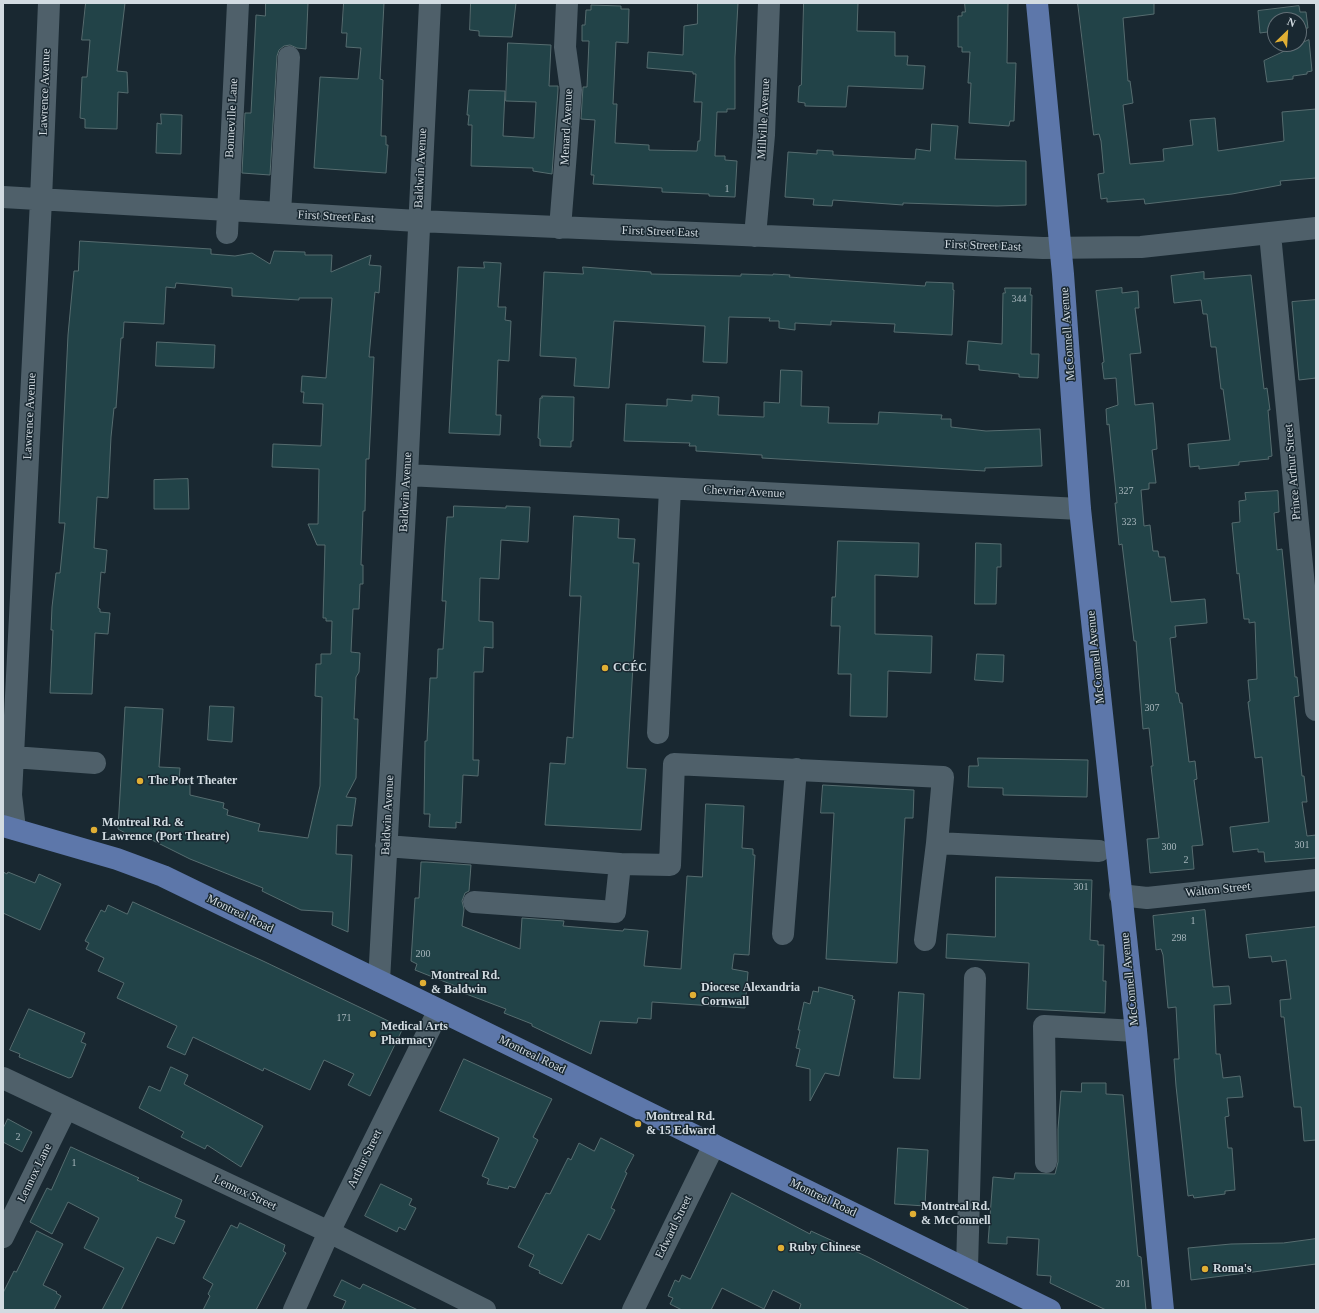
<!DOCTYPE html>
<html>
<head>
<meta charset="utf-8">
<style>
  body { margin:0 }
  #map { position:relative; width:1319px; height:1313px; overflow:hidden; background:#192831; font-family:Georgia,serif }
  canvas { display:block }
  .frame { position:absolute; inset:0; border:4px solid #d2dbe1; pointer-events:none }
  .north { position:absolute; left:1267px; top:12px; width:40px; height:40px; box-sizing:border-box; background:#192831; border:1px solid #637077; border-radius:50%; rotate:25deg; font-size:11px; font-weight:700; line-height:16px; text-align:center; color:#d2dbe1 }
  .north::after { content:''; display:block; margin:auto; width:14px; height:18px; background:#e1af34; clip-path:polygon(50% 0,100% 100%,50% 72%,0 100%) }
</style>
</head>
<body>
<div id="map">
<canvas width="1319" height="1313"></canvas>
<div class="frame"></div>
<div class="north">N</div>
</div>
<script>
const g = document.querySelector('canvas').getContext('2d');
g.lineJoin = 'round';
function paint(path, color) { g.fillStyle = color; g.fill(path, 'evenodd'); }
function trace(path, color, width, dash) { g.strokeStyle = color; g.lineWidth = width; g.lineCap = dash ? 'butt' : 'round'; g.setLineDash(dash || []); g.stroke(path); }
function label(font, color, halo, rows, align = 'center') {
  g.font = font + ' Georgia,serif'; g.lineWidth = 3; g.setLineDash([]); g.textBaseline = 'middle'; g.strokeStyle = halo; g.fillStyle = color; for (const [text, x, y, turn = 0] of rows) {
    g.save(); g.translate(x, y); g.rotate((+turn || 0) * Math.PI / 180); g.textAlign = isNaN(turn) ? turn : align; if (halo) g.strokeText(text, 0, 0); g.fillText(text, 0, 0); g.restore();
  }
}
const building = new Path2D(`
  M 86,3 L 125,3 L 117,71 L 127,72 L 128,93 L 118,92 L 117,129 L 85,128 L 85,119 L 80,118 L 82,77 L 87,77 L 90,40 L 82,40 Z
  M 266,3 L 308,3 L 306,49 L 297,48 L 290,45 L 284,46 L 279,50 L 277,56 L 270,175 L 242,173 L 245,113 L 251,113 L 256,15 L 265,16 Z
  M 344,3 L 384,3 L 380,79 L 383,80 L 381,136 L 386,136 L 386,145 L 388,145 L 386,173 L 314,168 L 320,77 L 358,79 L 361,48 L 346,47 L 347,33 L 342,33 Z
  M 471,3 L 516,3 L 512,37 L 479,36 L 479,31 L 470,30 Z
  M 698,3 L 738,3 L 735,57 L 735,109 L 727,109 L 727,112 L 717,112 L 715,156 L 725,156 L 725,160 L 737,161 L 735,197 L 709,196 L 709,194 L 662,192 L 662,188 L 593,184 L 594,175 L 591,175 L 595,120 L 581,119 L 583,87 L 587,87 L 589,41 L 582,41 L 582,25 L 585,25 L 586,10 L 591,10 L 591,5 L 621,6 L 621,9 L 629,9 L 628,43 L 616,42 L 613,104 L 617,104 L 615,143 L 649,145 L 649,150 L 697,151 L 698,141 L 700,141 L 702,102 L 694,102 L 696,74 L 693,74 L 693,72 L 647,68 L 648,52 L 683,55 L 684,26 L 697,24 Z
  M 804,3 L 858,3 L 857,31 L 895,32 L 895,56 L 908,56 L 907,65 L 925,66 L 923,89 L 848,86 L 846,107 L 805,106 L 805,103 L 798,102 L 799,86 L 801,85 Z
  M 965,3 L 1008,3 L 1007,63 L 1016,63 L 1014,121 L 1010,121 L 1009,126 L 969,123 L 971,83 L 968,83 L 970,52 L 962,52 L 962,47 L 958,47 L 958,16 L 962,16 L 962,12 L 965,12 Z
  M 1078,3 L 1154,3 L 1154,14 L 1123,18 L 1128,81 L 1130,81 L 1133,103 L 1123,105 L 1130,164 L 1164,161 L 1163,149 L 1193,145 L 1190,120 L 1215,118 L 1218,151 L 1284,141 L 1282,112 L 1316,109 L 1316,178 L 1280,181 L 1281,185 L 1232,194 L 1145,204 L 1144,199 L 1107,202 L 1107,198 L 1101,199 L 1098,174 L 1104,173 L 1101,141 L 1099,134 L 1094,135 Z
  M 1299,6 L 1300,12 L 1306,12 L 1308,28 L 1299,29 L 1299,20 L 1275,20 L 1275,31 L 1260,33 L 1258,11 Z
  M 1309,40 L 1312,71 L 1307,72 L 1307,74 L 1293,76 L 1293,79 L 1267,82 L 1264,61 Z
  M 508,43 L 551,45 L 549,86 L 558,86 L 558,90 L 552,174 L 533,171 L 533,168 L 471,166 L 472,125 L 468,125 L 469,115 L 467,115 L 469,90 L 505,91 L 503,136 L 534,138 L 536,102 L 506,101 Z
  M 161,114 L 182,115 L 181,154 L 156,153 L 157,123 L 161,124 Z
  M 932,124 L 958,126 L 955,159 L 1026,161 L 1026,205 L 997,206 L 903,203 L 903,205 L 833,200 L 832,206 L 813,205 L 814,199 L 785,197 L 788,152 L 817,154 L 817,150 L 833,151 L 833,155 L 915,159 L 916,149 L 930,151 Z
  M 80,241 L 211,249 L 211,254 L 235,256 L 252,253 L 270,264 L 274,251 L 305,252 L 305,255 L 332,255 L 331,272 L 371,255 L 369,265 L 381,266 L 379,293 L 375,292 L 369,357 L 374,357 L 369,459 L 366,459 L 365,511 L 363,511 L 361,565 L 363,565 L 363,584 L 360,584 L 359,609 L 353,609 L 351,652 L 360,653 L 359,672 L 356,677 L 354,719 L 358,719 L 356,778 L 346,797 L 356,798 L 352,826 L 337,825 L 336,854 L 352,855 L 348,932 L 332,925 L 333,912 L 301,910 L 262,891 L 263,888 L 190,859 L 152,840 L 138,840 L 118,829 L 125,707 L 163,709 L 159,767 L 180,768 L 179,780 L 182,780 L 181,783 L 190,783 L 190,795 L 224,803 L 223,808 L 228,810 L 227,815 L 260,824 L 258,831 L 308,838 L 320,786 L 322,697 L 315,696 L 316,664 L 321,664 L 321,654 L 331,654 L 332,621 L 326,621 L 326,618 L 323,618 L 325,545 L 317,545 L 308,524 L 318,524 L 319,469 L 272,467 L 273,444 L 321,446 L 323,404 L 303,403 L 304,392 L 301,392 L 302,376 L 326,378 L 332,298 L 299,298 L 299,300 L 232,296 L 232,288 L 176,283 L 175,288 L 166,287 L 164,324 L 124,322 L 123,338 L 121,338 L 116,408 L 114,408 L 111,437 L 108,498 L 97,497 L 94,548 L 107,550 L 105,573 L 101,572 L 98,608 L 100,609 L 100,612 L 110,613 L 108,634 L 95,633 L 92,694 L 50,693 L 53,630 L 51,630 L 52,607 L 56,573 L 60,573 L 65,523 L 59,523 L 68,335 L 74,271 L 78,271 Z
  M 484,262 L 501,263 L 498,307 L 506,307 L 505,320 L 511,321 L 509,361 L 498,360 L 496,415 L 501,415 L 500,435 L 449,433 L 458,267 L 484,268 Z
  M 583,267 L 651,272 L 651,274 L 741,276 L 741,274 L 773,275 L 773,274 L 790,275 L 789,277 L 925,286 L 926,282 L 953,283 L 953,290 L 954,290 L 952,335 L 894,332 L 895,324 L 831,321 L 831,325 L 795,323 L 795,330 L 779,328 L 779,321 L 769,321 L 770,318 L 729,317 L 727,363 L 703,362 L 705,326 L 614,321 L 609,388 L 574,386 L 576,358 L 540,356 L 544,272 L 583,274 Z
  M 1204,272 L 1204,279 L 1251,275 L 1264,389 L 1267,388 L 1270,410 L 1268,410 L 1272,456 L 1268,457 L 1269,459 L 1239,462 L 1239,465 L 1199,469 L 1199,466 L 1190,467 L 1188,444 L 1230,440 L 1223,389 L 1221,389 L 1216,347 L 1211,347 L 1207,314 L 1203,314 L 1201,300 L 1174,303 L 1171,276 Z
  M 1005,288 L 1031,288 L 1030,295 L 1032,295 L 1031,354 L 1039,354 L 1038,378 L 1019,377 L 1019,374 L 979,370 L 979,365 L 966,364 L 968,341 L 1002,344 L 1003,293 L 1005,293 Z
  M 1122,288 L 1122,293 L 1138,291 L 1139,308 L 1135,308 L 1141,353 L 1130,354 L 1135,405 L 1153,403 L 1155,424 L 1157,449 L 1152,450 L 1156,483 L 1149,483 L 1149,489 L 1141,490 L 1144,526 L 1150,525 L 1153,551 L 1158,551 L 1159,557 L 1165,557 L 1171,602 L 1205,599 L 1207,623 L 1175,626 L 1176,637 L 1170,638 L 1176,693 L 1178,693 L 1180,703 L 1182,703 L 1189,762 L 1195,761 L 1197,779 L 1194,780 L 1203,845 L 1192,846 L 1194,869 L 1150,873 L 1147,839 L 1159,838 L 1151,766 L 1153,766 L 1149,728 L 1143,729 L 1136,641 L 1134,641 L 1122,544 L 1119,545 L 1115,503 L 1117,503 L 1109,424 L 1107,425 L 1106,409 L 1118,405 L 1116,378 L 1104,379 L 1102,363 L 1104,362 L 1096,291 Z
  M 1316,300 L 1316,378 L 1299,380 L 1292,302 Z
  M 157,342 L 215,345 L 214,368 L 156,366 Z
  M 781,370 L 802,371 L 801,406 L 829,407 L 828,423 L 878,424 L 879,412 L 942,415 L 941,419 L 951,419 L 951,427 L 986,431 L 1040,429 L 1042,466 L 985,468 L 985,471 L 762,458 L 762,455 L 696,451 L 696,446 L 689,446 L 690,443 L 624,441 L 626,404 L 667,406 L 667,399 L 692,401 L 692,395 L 719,397 L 718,415 L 764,417 L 764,402 L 779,403 Z
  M 542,396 L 574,397 L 573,441 L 571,441 L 571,447 L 540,446 L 540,439 L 538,438 L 540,398 L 542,398 Z
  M 188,479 L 189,509 L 154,509 L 154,480 Z
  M 1278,491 L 1279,512 L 1274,513 L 1277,550 L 1282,549 L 1295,677 L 1297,677 L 1299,696 L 1294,697 L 1302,776 L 1304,776 L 1307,802 L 1302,802 L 1307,836 L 1316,835 L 1316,858 L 1265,862 L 1264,852 L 1258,852 L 1258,849 L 1233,852 L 1230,827 L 1269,822 L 1262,757 L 1255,758 L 1248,702 L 1250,701 L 1248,680 L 1257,679 L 1255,622 L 1249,623 L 1249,619 L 1244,619 L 1239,573 L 1237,574 L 1232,523 L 1240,522 L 1239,501 L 1246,500 L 1245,493 Z
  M 454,506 L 506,508 L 506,506 L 530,507 L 528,542 L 501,540 L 499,579 L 480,578 L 479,621 L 493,622 L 493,648 L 484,647 L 483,672 L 474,672 L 473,760 L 479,760 L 478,776 L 463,775 L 461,823 L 456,822 L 456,828 L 429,827 L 430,814 L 424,814 L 425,741 L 427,741 L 430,678 L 437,678 L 438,649 L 443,649 L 446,601 L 442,601 L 445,546 L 447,517 L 453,517 Z
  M 574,516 L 619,519 L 618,538 L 635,539 L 633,563 L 639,563 L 627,768 L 646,769 L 641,830 L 545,825 L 550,763 L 565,764 L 567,737 L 573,738 L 581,596 L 570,596 Z
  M 838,541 L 919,543 L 918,577 L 875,575 L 875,634 L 932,636 L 931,673 L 888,671 L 887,717 L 850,716 L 851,674 L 838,674 L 840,626 L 831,626 L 832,597 L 835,597 Z
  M 976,543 L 1001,544 L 1001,567 L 997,567 L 996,604 L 975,604 Z
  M 977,654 L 1004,655 L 1003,682 L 975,680 Z
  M 210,706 L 234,707 L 232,742 L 208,740 Z
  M 978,758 L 1088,760 L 1087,797 L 1003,795 L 1003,788 L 968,787 L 969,766 L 978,766 Z
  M 823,785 L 914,790 L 913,818 L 905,818 L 897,963 L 826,959 L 834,813 L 821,813 Z
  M 706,804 L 744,806 L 742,848 L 753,849 L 753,855 L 755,855 L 749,955 L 734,954 L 732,969 L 748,972 L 745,1008 L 652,1002 L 651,1019 L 638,1018 L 637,1023 L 600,1021 L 591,1054 L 532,1026 L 532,1024 L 504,1013 L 506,1009 L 461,992 L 463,989 L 415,970 L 417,964 L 411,961 L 415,898 L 419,898 L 421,862 L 426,862 L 471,865 L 469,891 L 465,893 L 462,901 L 464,909 L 462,926 L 520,949 L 522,918 L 564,921 L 563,926 L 623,931 L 624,929 L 648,931 L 644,966 L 681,969 L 687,876 L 702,877 Z
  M 3,872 L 7,874 L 8,872 L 35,883 L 39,874 L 61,884 L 40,930 L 3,913 Z
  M 996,877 L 1092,880 L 1090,940 L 1098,941 L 1098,945 L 1104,945 L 1103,981 L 1106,981 L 1105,1013 L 1027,1009 L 1029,963 L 946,958 L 947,934 L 995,937 Z
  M 133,902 L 263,961 L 403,1028 L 370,1096 L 348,1085 L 354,1074 L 324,1060 L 310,1090 L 264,1068 L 263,1071 L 193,1037 L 185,1055 L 167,1047 L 177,1026 L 117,998 L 124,983 L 98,971 L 104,958 L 86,949 L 89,943 L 85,941 L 101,910 L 105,912 L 108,905 L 127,914 Z
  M 1205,910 L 1213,987 L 1229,986 L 1231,1004 L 1214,1005 L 1216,1054 L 1220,1054 L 1223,1078 L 1240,1076 L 1243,1097 L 1227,1098 L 1229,1116 L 1225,1117 L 1228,1148 L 1232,1148 L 1235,1190 L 1225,1191 L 1225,1194 L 1194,1198 L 1193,1195 L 1188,1196 L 1176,1086 L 1174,1059 L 1179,1059 L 1176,1007 L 1168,1008 L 1163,955 L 1161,949 L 1156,950 L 1153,916 Z
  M 1316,927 L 1316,1140 L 1304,1141 L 1301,1107 L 1294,1107 L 1284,1017 L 1281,1017 L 1280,1000 L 1291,999 L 1286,960 L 1272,962 L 1271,956 L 1249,958 L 1246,935 Z
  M 819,987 L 853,996 L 852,999 L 855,1000 L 839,1076 L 825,1073 L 810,1101 L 810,1069 L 796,1066 L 800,1049 L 796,1048 L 800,1030 L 798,1030 L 804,1002 L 810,1004 L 813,991 L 818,992 Z
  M 899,992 L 924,994 L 920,1079 L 894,1078 Z
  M 29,1009 L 85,1033 L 81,1042 L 86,1044 L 72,1077 L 69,1078 L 19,1057 L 20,1054 L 10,1050 Z
  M 464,1059 L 552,1099 L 533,1137 L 538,1140 L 515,1188 L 509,1186 L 508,1189 L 487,1184 L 489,1179 L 482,1176 L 499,1138 L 440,1111 Z
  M 171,1067 L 188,1075 L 184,1084 L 263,1126 L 241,1167 L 207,1145 L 205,1149 L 181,1137 L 184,1132 L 139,1108 L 149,1086 L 160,1091 Z
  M 1082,1083 L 1106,1083 L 1106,1094 L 1123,1095 L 1138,1256 L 1141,1257 L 1146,1310 L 1106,1310 L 1050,1283 L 1051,1276 L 1037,1275 L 1039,1239 L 1007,1237 L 1007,1244 L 988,1243 L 993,1177 L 1014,1179 L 1015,1173 L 1055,1174 L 1058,1162 L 1058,1129 L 1061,1091 L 1081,1092 Z
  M 8,1119 L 32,1132 L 22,1152 L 3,1142 L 3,1129 Z
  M 601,1138 L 634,1155 L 625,1172 L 627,1173 L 611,1208 L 615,1210 L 600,1240 L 588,1234 L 562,1284 L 539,1273 L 540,1271 L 529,1266 L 534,1255 L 518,1247 L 546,1193 L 550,1194 L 568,1158 L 571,1160 L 579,1143 L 594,1151 Z
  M 71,1147 L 139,1178 L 137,1180 L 182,1200 L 175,1217 L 185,1221 L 174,1244 L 157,1237 L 121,1310 L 102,1310 L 124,1268 L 84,1248 L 99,1218 L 68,1202 L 52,1234 L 30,1222 L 47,1188 L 51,1190 Z
  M 898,1148 L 928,1150 L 925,1206 L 895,1204 Z
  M 381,1184 L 412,1199 L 409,1205 L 416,1208 L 405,1230 L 399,1227 L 397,1232 L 365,1216 Z
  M 732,1193 L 810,1234 L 811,1231 L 868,1257 L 970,1310 L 799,1310 L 801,1304 L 773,1290 L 764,1309 L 722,1288 L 711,1310 L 682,1310 L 670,1304 L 673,1298 L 668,1296 L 675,1280 L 679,1282 L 682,1275 L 690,1279 Z
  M 240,1223 L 285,1245 L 283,1251 L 286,1253 L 256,1310 L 203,1310 L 210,1296 L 208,1294 L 213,1284 L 203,1278 L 231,1225 L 237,1228 Z
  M 37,1231 L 63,1244 L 43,1285 L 57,1292 L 56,1293 L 61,1296 L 54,1310 L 3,1310 L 3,1293 L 14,1271 L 16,1272 Z
  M 1316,1239 L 1316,1264 L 1191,1280 L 1188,1248 L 1231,1244 L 1283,1243 Z
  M 342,1280 L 360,1289 L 363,1284 L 418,1310 L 342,1310 L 346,1301 L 334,1296 Z`);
paint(building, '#224348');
trace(building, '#566c6f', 1);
trace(new Path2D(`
  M 3,197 L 418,221 L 1043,248 L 1141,247 L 1316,228
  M 280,213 L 289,57
  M 560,228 L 571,90 L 565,47 L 567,3
  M 227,233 L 238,3
  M 1270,234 L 1316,710
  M 755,236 L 764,135 L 769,3
  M 407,475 L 1080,509
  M 658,733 L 670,489
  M 13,757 L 95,763
  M 15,829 L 11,795 L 41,200 L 49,3
  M 386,846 L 620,864 L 670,865 L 674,764 L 943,777 L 937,843 L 1099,851
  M 1120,895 L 1147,898 L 1316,880
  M 474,902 L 615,912 L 620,864
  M 783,934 L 796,769
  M 925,940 L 937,843
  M 379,981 L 407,475 L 430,3
  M 3,1078 L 329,1232 L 485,1310
  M 1046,1162 L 1044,1026 L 1136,1031
  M 3,1237 L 66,1109
  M 967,1268 L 975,978
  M 294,1310 L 329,1232 L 439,1010
  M 633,1310 L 714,1145`), '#4f606a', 22);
trace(new Path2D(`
  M 1037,3 L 1063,274 L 1080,509 L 1136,1031 L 1163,1310
  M 3,826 L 117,859 L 163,876 L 439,1010 L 1050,1310`), '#5d77aa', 22);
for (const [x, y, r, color] of [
  [605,668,4,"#e1af34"],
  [140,781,4,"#e1af34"],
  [94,830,4,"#e1af34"],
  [423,983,4,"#e1af34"],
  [693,995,4,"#e1af34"],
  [373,1034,4,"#e1af34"],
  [638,1124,4,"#e1af34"],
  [913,1214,4,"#e1af34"],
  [781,1248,4,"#e1af34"],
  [1205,1269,4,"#e1af34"]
]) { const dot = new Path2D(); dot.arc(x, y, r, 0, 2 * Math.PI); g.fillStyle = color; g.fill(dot); trace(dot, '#192831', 1.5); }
label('10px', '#a6b5bb', null, [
  ["1",727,189],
  ["344",1019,299],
  ["327",1126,491],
  ["323",1129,522],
  ["307",1152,708],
  ["301",1302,845],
  ["300",1169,847],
  ["2",1186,860],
  ["301",1081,887],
  ["1",1193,921],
  ["298",1179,938],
  ["200",423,954],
  ["171",344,1018],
  ["2",18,1137],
  ["1",74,1163],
  ["201",1123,1284]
]);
label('12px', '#d2dbe1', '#192831', [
  ["Lawrence Avenue",45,92,-88],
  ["Bonneville Lane",232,118,-87],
  ["Millville Avenue",764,119,-87],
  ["Menard Avenue",567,127,-87],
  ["Baldwin Avenue",421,168,-87],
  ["First Street East",336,217,3],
  ["First Street East",660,232,2],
  ["First Street East",983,246,2],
  ["McConnell Avenue",1068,334,-94],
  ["Lawrence Avenue",30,416,-87],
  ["Prince Arthur Street",1293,472,-95],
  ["Baldwin Avenue",406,492,-87],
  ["Chevrier Avenue",744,492,3],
  ["McConnell Avenue",1096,657,-96],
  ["Baldwin Avenue",388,815,-87],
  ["Walton Street",1218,890,-6],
  ["Montreal Road",240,914,26],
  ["McConnell Avenue",1130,979,-96],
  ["Montreal Road",532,1055,26],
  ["Arthur Street",365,1159,-64],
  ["Lennox Lane",35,1173,-64],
  ["Lennox Street",245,1193,25],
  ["Montreal Road",823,1198,26],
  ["Edward Street",674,1227,-64]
]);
label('bold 12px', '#d2dbe1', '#192831', [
  ["CCÉC",613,668],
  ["The Port Theater",148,781],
  ["Montreal Rd. &",102,823],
  ["Lawrence (Port Theatre)",102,837],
  ["Montreal Rd.",431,976],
  ["& Baldwin",431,990],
  ["Diocese Alexandria",701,988],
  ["Cornwall",701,1002],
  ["Medical Arts",381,1027],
  ["Pharmacy",381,1041],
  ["Montreal Rd.",646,1117],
  ["& 15 Edward",646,1131],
  ["Montreal Rd.",921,1207],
  ["& McConnell",921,1221],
  ["Ruby Chinese",789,1248],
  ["Roma's",1213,1269]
], 'left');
</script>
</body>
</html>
